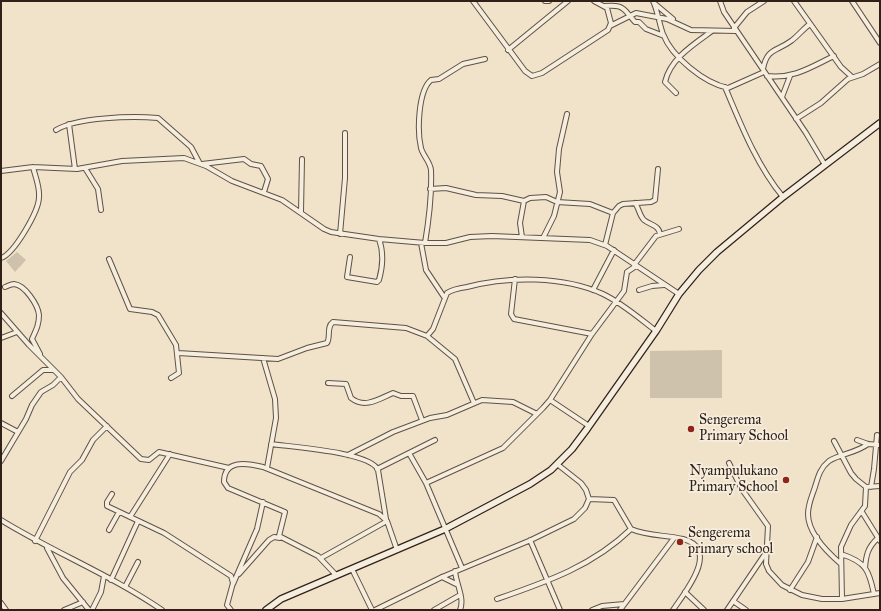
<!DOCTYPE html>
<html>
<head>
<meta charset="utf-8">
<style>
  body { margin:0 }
  #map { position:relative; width:881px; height:611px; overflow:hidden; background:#f0e3ca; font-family:"IM FELL Great Primer",serif }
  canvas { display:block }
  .frame { position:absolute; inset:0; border:2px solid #302018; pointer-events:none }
</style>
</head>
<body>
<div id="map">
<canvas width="881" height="611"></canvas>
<div class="frame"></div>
</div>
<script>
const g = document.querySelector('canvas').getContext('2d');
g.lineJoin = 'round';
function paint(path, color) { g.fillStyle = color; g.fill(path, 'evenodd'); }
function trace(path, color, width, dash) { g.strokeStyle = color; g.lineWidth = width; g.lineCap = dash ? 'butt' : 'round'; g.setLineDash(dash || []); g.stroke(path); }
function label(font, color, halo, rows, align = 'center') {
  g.font = font + ' "IM FELL Great Primer",serif'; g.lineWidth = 3.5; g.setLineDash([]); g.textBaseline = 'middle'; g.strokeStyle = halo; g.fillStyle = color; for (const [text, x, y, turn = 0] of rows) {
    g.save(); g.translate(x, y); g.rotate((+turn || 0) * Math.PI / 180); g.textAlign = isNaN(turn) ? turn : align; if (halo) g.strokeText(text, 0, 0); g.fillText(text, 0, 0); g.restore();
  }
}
paint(new Path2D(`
  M 17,252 L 26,260 L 15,272 L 6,261 Z
  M 722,350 L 722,398 L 650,398 L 650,351 Z`), '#cfc2ac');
const minor = new Path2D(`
  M 473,1 L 525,71 L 532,76 L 542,73 L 608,30 L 611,23 L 607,8 L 594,1
  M 545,1 L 549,1
  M 653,1 C 658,12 659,23 663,34 C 672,57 704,83 728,88 L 764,72
  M 720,1 L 724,12 L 806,133 L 825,165
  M 794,1 L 841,67 L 852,77
  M 852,1 L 880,43
  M 654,3 L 673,19
  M 604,6 C 616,5 622,5 629,15
  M 629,15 L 635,22 L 639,22 L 646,29 L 664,36
  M 610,26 L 636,13 L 667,19 L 691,30 L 736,31
  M 734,28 L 747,12 L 764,1
  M 508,50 L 568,1
  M 763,69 C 767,48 776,52 791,41 C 798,36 803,29 810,24
  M 767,76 C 794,79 811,67 834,56
  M 725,87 C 741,125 757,166 783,197
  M 676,93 L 665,82 C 670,59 694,44 712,31
  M 782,97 L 790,76
  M 796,119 L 821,103 L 848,79 L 863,74 L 880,64
  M 69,124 L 75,169
  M 56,130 C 77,117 132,116 158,118 L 191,147 L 199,162
  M 202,164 L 244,159 L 251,164 L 261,166 L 268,179 L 264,192
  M 85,168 L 98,189 L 101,210
  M 1,171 L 33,167 L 77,169 L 122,161 L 184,158 L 206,166 L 232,181 L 282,200 L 324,229 L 331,232 L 379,239 L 425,243 L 446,243 L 470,237 L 492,236 L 590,240 L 607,246 L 679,294
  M 430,189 L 446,188 L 476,195 L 502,196 L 524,201
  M 635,203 C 639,208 639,215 644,220 C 650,225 659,225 660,234
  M 301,212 L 302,159
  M 340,234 L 345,178 L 345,133
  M 522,237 L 520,223 L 524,201 L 530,198 L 546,197 L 557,202 L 590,204 L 613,213
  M 543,238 L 554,216 L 560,192 L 557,172 L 559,149 L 567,114
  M 421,243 L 426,270 L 444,297
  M 425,243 C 429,219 432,194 431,170 C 430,161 423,156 421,148 C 417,131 418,91 431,80 L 439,79 L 463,64 L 485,59
  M 605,245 L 613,213 L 619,206 L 623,204 L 651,202 L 655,200 L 658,169
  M 350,257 L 347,277 L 377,282 L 379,280 C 383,266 384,253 379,239
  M 1,258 C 14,254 39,211 39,197 C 40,187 35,176 33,167
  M 109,259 L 130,309 L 152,312 L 158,315 L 176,345 L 179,373 L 171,378
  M 634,265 L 656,236 L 679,229
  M 515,279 L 511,314 L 514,319 L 592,334
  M 5,287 C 8,286 11,284 14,284 C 25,285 38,305 39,315 C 39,325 36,330 32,339 L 40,354
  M 593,290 L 614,250
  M 639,290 L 652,286 L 664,285
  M 1,313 L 29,345 L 61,377 L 78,399 L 141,459 L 149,460 L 159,452 L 229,468
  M 427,336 L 433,329 L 447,293 C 453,289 460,288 467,287 C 508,276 564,276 603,294 C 622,303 639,318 656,331
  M 1,338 L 17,332
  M 178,353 L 278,359 L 307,348 L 327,343 C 331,337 326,327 333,322 L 406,328 L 427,336 L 455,359 L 474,403
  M 263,358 L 275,399 L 276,418 L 267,468
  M 328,383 L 346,384 L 351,398 C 365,409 379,399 393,393 L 401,396 L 413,396 L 422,420
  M 12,396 L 43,370 L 53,370
  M 550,400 L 589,426
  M 1,423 L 18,432
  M 857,440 L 868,444 L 880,445
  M 834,441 L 851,473 L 856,479 L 866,487 L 880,486
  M 271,444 C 291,447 371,452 378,470 L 386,519
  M 409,453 L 426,483 L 462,568
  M 348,455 L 393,432 L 430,418 L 447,415 L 482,400 L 513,402 L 537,414
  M 1,461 L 26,419 L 32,405 L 41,392 L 53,385 L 61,377
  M 729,463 L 741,488 L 768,526 L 766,564 L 769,571 L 782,585 L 802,595 L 822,599 L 842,599 L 880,593
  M 377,469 L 435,440
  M 426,483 L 503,448 L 543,408 L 550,400 L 592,334 L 624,291 L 627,272 L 636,266
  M 871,487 L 874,469 L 877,435
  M 112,494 L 107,502 L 107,506 L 164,533 L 231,576 L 233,583 L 227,605 L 231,610
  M 589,499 L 614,500 L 631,529 C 647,536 666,535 683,539 C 721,549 685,592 673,610
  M 862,512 L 880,541
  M 130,517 L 170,454
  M 1,520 C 53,552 111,575 162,610
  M 109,530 L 119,512
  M 530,540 L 560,610
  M 35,541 L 70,472 L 82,460 L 93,440 L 107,426
  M 47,548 L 63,578 L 89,610
  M 841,554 C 866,562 869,570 874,594
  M 321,558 L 387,521
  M 841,564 C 827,552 808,533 808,514 C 808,504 812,496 815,487 C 818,477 820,468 829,461 C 840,454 856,453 868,444
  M 865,568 C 866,555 868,547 878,538
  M 352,569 L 372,610
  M 455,571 C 456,584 465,598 460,610
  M 239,574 L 269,540 L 274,537 L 280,538
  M 336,575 L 318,556 L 279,536 L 285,512 L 228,488 L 224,482 C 224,459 247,463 263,467 L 379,514 L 387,521 L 397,550
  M 442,577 L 456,584
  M 111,580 L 138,521
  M 233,584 L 257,529 L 263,502
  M 125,587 L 138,562
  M 790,590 L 808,562 L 817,537
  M 685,592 L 704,610
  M 497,599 C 546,582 593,566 631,529
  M 842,599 L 841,547 L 851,525 L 865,506 L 866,487
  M 733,601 L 746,610
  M 1,603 L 6,610
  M 64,610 L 83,602
  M 92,610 L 101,592 L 104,576
  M 375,610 L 442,577 L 531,540 L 574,519 L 585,508 L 589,499 L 586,490 L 581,483 L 557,464
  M 434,610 L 460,595
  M 592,610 L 602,606 L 624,604
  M 620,610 L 674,538
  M 727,610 L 765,554`);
const secondary = new Path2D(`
  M 266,610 L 281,599 L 445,529 L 530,484 L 551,470 L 572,449 L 587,429 L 656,331 L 679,294 L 699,270 L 717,252 L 783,197 L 880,123`);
trace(minor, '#605144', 6);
trace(secondary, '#302018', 8);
trace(minor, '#f5eddd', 4);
trace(secondary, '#f5eddd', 5.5);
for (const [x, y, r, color] of [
  [691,429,4,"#8f2418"],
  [786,480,4,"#8f2418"],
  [680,542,4,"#8f2418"]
]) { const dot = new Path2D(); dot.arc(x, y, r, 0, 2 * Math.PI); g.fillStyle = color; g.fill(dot); trace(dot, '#f5eddd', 1.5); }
label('14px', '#302018', '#f5eddd', [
  ["Sengerema",699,421],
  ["Primary School",699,437],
  ["Nyampulukano",778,472,"right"],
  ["Primary School",778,488,"right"],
  ["Sengerema",688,534],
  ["primary school",688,550]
], 'left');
</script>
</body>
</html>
